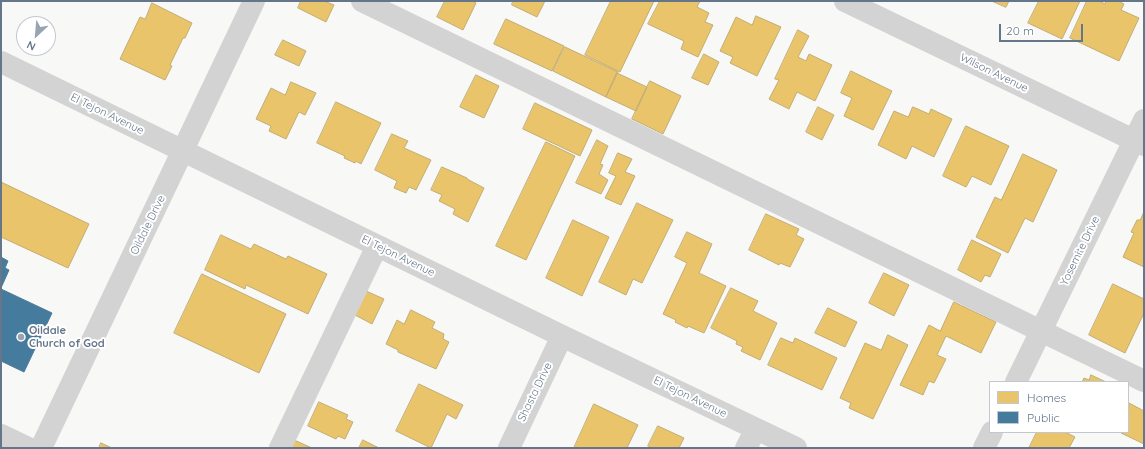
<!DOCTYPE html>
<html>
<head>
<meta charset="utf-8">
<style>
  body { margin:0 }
  #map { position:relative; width:1145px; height:449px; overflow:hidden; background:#f8f8f7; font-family:Quicksand,sans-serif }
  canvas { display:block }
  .frame { position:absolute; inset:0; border:2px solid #65768b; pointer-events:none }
  .legend { position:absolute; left:989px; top:381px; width:140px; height:52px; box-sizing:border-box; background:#fff; border:1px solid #c1c8d1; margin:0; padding:5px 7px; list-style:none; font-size:12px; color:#65768b }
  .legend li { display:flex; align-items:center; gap:8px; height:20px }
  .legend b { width:20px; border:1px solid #c1c8d1 }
  .north { position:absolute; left:16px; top:16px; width:40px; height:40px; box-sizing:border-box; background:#fff; border:1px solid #c1c8d1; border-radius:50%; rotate:206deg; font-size:11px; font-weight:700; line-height:16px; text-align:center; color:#65768b }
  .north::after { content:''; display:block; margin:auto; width:14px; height:18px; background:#98a4b1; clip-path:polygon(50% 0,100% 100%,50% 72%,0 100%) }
  .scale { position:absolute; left:999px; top:24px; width:84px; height:18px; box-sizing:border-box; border:2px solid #65768b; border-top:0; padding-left:5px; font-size:12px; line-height:14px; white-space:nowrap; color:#65768b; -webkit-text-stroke:3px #fff; paint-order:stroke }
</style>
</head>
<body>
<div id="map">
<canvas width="1145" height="449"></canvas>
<div class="frame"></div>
<ul class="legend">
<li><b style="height:11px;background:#e9c46a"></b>Homes</li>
<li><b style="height:11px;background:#457b9d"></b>Public</li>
</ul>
<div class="north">N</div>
<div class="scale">20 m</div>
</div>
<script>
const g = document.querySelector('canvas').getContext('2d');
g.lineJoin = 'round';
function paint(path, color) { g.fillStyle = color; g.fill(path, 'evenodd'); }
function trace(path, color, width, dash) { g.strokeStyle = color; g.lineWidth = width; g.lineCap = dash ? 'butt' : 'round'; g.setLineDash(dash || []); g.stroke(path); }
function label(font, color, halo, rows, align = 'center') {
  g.font = font + ' Quicksand,sans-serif'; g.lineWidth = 4; g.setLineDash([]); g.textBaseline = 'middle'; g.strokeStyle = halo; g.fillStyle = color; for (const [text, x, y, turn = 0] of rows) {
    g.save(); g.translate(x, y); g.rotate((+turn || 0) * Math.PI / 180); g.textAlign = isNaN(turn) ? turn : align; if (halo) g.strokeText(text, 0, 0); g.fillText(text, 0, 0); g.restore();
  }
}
const homes = new Path2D(`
  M 301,1 L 324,1 L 334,5 L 326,22 L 298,8 Z
  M 445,1 L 472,1 L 476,3 L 463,30 L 437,17 Z
  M 513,1 L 545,1 L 537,17 L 512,5 Z
  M 611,1 L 654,1 L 620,72 L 585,55 Z
  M 660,1 L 700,1 L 697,7 L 709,13 L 705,22 L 713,25 L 698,57 L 681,49 L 684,41 L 648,24 Z
  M 992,1 L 1009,1 L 1006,7 Z
  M 1039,1 L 1080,1 L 1062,39 L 1028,23 Z
  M 1087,1 L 1099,1 L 1105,4 L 1106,1 L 1118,1 L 1124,4 L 1121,10 L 1139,18 L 1119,61 L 1070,38 Z
  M 152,3 L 192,23 L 185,38 L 183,38 L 170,65 L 172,66 L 165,80 L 120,59 L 140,17 L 145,19 Z
  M 756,16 L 781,27 L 757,76 L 730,63 L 733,57 L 720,51 L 736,17 L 752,25 Z
  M 506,19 L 564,46 L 552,71 L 494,44 Z
  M 798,30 L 809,36 L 798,57 L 806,61 L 809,54 L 832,65 L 815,101 L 797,92 L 789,109 L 769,99 L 779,80 L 775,79 Z
  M 283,40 L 306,51 L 299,66 L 275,55 Z
  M 565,47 L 618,72 L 606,97 L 553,71 Z
  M 704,54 L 719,62 L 708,85 L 692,78 Z
  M 851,71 L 892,91 L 873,130 L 844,116 L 852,98 L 841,93 Z
  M 617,73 L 647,87 L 636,111 L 606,97 Z
  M 476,75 L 499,86 L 484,118 L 460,107 Z
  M 650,81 L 681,96 L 663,134 L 632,119 Z
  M 291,82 L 316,93 L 305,115 L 299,112 L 286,139 L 269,131 L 271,126 L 256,119 L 271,88 L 285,95 Z
  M 336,102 L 381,123 L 361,164 L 356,161 L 355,163 L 344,158 L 345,156 L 317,143 Z
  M 535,103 L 592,130 L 580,156 L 523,129 Z
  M 818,107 L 834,115 L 822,140 L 806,132 Z
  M 913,107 L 929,114 L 931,109 L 952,119 L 934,157 L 912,146 L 906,159 L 878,145 L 894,111 L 908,117 Z
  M 966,126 L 1009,146 L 991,185 L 972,176 L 966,187 L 943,176 Z
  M 392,134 L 408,141 L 404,148 L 431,160 L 416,190 L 409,187 L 406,193 L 394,188 L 397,181 L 375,170 Z
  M 597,140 L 608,146 L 600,164 L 603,165 L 599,174 L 608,180 L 601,194 L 576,183 Z
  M 546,142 L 575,156 L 526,260 L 496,246 Z
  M 618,153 L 632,159 L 625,172 L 635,176 L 621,205 L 605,198 L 616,176 L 609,173 Z
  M 1023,154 L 1057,170 L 1033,222 L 1025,218 L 1008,253 L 976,237 L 995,197 L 1001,200 Z
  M 442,167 L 467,178 L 467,179 L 484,188 L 468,222 L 453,214 L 455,209 L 439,201 L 442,195 L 431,190 Z
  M 1,182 L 89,224 L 68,268 L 1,237 Z
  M 637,203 L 673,220 L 642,283 L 633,279 L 626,295 L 599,282 Z
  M 1144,212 L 1144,267 L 1123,257 L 1134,233 L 1131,232 L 1137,220 L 1140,220 Z
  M 766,214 L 799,229 L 796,235 L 804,239 L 790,267 L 780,263 L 779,265 L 749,250 Z
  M 573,220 L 609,237 L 582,296 L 546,278 Z
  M 687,232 L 712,244 L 699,273 L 726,286 L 704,333 L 688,326 L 687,328 L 675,322 L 676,320 L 663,314 L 687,263 L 675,257 Z
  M 221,235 L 251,249 L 254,244 L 286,259 L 288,256 L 327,274 L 308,314 L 246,285 L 245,289 L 205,270 Z
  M 972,240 L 1001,254 L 990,277 L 985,275 L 981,282 L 958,270 Z
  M 884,273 L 909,285 L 894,316 L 869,303 Z
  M 202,274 L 286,314 L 259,373 L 174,333 Z
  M 1113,284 L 1144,299 L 1144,313 L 1125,353 L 1089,335 Z
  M 731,288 L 758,301 L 753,311 L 777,323 L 760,360 L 741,351 L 743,347 L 736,344 L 737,341 L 711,328 Z
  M 366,291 L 384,299 L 372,324 L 355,315 Z
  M 954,302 L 996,322 L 981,353 L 946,336 L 937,355 L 946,359 L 934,383 L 929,381 L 923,395 L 900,385 L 929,325 L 940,331 Z
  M 828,308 L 857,322 L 845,347 L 815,333 Z
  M 411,310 L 435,322 L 432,328 L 444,334 L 443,339 L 449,342 L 436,369 L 398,352 L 398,350 L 386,344 L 397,320 L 404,324 Z
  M 888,335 L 908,345 L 873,419 L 849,408 L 851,403 L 840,398 L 865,343 L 881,350 Z
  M 781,338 L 793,343 L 795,338 L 837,358 L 822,390 L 768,365 Z
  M 1091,375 L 1106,382 L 1082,382 L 1084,378 L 1089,380 Z
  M 419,384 L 463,405 L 456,419 L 447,414 L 431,448 L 396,431 Z
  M 319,402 L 348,415 L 346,419 L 353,422 L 345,439 L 338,436 L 336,439 L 308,426 Z
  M 1129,403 L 1144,411 L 1144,444 L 1121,433 L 1128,432 Z
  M 594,404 L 638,425 L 627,448 L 574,448 Z
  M 658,426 L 684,438 L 679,448 L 652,448 L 648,446 Z
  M 1037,432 L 1065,432 L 1075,437 L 1069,448 L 1029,448 Z
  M 294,440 L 312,448 L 290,448 Z
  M 363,440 L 379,448 L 359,448 Z
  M 101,443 L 112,448 L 99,448 Z`);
paint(homes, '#e9c46a');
trace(homes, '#c1ad74', 1);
const public = new Path2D(`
  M 1,257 L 8,261 L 5,268 L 9,270 L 1,288 Z
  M 1,289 L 52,313 L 24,372 L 1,361 Z`);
paint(public, '#457b9d');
trace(public, '#4f7a98', 1);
trace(new Path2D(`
  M 362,1 L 1144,381
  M 845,1 L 1144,145
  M 1,62 L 562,336 L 796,448
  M 1016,382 L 1144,120
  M 1,435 L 28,448
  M 41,448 L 254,1
  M 280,448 L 377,246
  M 509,448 L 562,336
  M 746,448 L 756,429
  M 984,448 L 992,432`), '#d3d3d4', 22);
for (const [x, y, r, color] of [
  [21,337,4,"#98a4b1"]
]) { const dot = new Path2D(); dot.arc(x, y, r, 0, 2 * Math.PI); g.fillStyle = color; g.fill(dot); trace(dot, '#fff', 1.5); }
label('11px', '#65768b', '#fff', [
  ["Wilson Avenue",994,73,26],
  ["El Tejon Avenue",107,114,26],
  ["Oildale Drive",148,225,-64],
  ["Yosemite Drive",1080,251,-64],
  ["El Tejon Avenue",398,256,26],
  ["Shasta Drive",535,392,-64],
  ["El Tejon Avenue",690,397,26]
]);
label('bold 11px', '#65768b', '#fff', [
  ["Oildale",29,331],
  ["Church of God",29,344]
], 'left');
</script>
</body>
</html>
